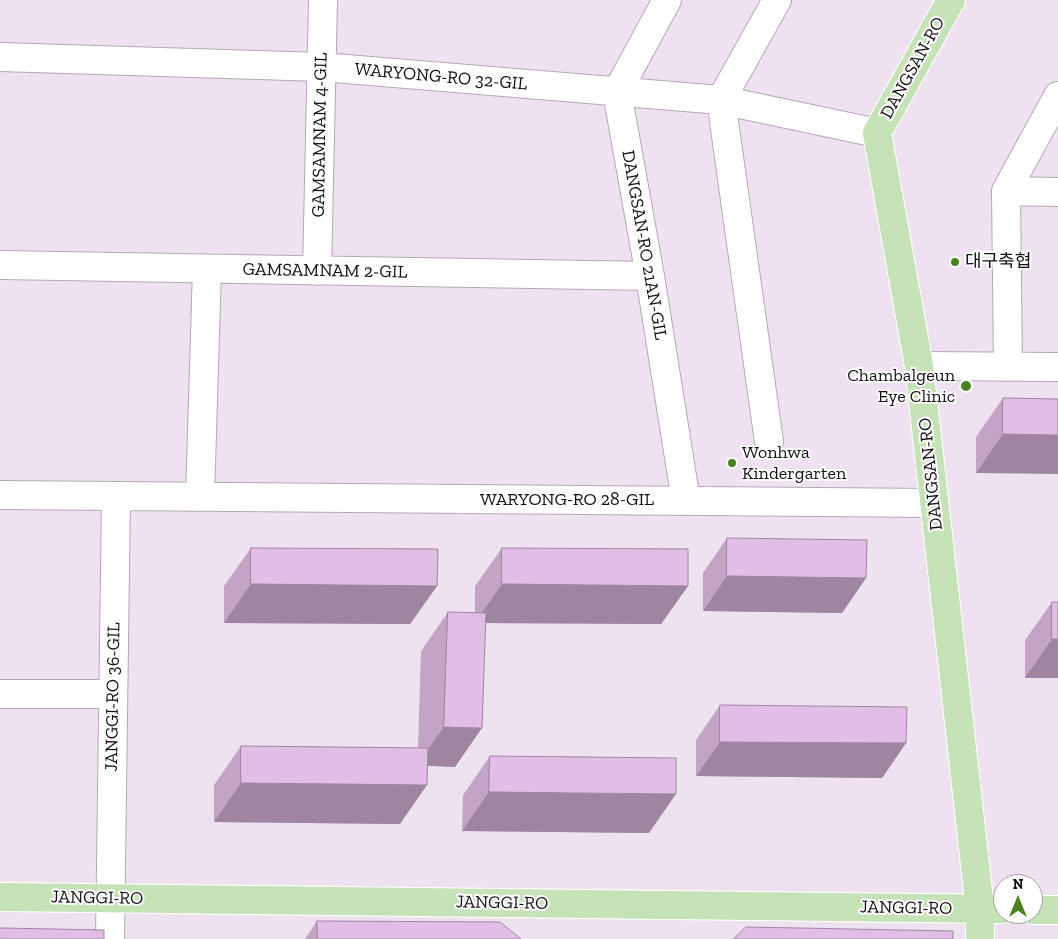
<!DOCTYPE html>
<html>
<head>
<meta charset="utf-8">
<style>
  body { margin:0 }
  #map { position:relative; width:1058px; height:939px; overflow:hidden; background:#efe2f0; font-family:"Zilla Slab",serif }
  canvas { display:block }
  .north { position:absolute; left:993px; top:874px; width:50px; height:50px; box-sizing:border-box; background:#fff; border:1px solid #a19fa1; border-radius:50%; rotate:0deg; font-size:14px; font-weight:700; line-height:20px; text-align:center; color:#140f14 }
  .north::after { content:''; display:block; margin:auto; width:18px; height:22px; background:#48831f; clip-path:polygon(50% 0,100% 100%,50% 72%,0 100%) }
</style>
</head>
<body>
<div id="map">
<canvas width="1058" height="939"></canvas>
<div class="north">N</div>
</div>
<script>
const g = document.querySelector('canvas').getContext('2d');
g.lineJoin = 'round';
function trace(path, color, width, dash) { g.strokeStyle = color; g.lineWidth = width; g.lineCap = dash ? 'butt' : 'round'; g.setLineDash(dash || []); g.stroke(path); }
function paint(path, color) { g.fillStyle = color; g.fill(path, 'evenodd'); }
function label(font, color, halo, rows, align = 'center') {
  g.font = font + ' "Zilla Slab","Noto Sans KR",serif'; g.lineWidth = 4; g.setLineDash([]); g.textBaseline = 'middle'; g.strokeStyle = halo; g.fillStyle = color; for (const [text, x, y, turn = 0] of rows) {
    g.save(); g.translate(x, y); g.rotate((+turn || 0) * Math.PI / 180); g.textAlign = isNaN(turn) ? turn : align; if (halo) g.strokeText(text, 0, 0); g.fillText(text, 0, 0); g.restore();
  }
}
const minor = new Path2D(`
  M 667,0 L 617,92 L 650,276 L 686,501
  M 0,57 L 322,67 L 721,100 L 877,133
  M 1006,191 L 1058,192
  M 0,265 L 650,276
  M 317,271 L 323,0
  M 919,366 L 1058,367
  M 1008,367 L 1006,191 L 1058,96
  M 769,442 L 721,100 L 777,0
  M 0,495 L 934,503
  M 200,497 L 207,269
  M 0,694 L 113,694
  M 110,939 L 116,496`);
const major = new Path2D(`
  M 951,0 L 877,133 L 919,366 L 980,909 L 980,939
  M 0,897 L 1003,909
  M 1033,910 L 1058,910`);
trace(minor, '#b4a8b6', 30);
trace(major, '#fff', 30);
trace(minor, '#fff', 28);
trace(major, '#c5e3b6', 28);
paint(new Path2D(`
  M 1003,398 L 1058,399 L 976,473 L 976,437 Z
  M 727,538 L 866,578 L 842,613 L 703,611 L 703,573 Z
  M 251,548 L 437,586 L 410,624 L 224,623 L 224,586 Z
  M 502,548 L 688,586 L 661,624 L 485,623 L 455,767 L 428,766 L 400,824 L 214,822 L 214,785 L 241,746 L 418,748 L 421,651 L 448,612 L 475,613 L 475,586 Z
  M 1052,602 L 1058,678 L 1025,678 L 1025,640 Z
  M 720,705 L 906,743 L 882,778 L 696,776 L 696,740 Z
  M 490,756 L 649,833 L 462,831 L 463,795 Z
  M 317,921 L 521,939 L 305,939 Z`), '#c2a4c4');
paint(new Path2D(`
  M 1003,434 L 1058,435 L 1058,474 L 976,473 Z
  M 727,576 L 866,578 L 842,613 L 703,611 Z
  M 251,584 L 437,586 L 410,624 L 224,623 Z
  M 502,584 L 688,586 L 661,624 L 475,623 Z
  M 1052,639 L 1058,639 L 1058,678 L 1025,678 Z
  M 444,727 L 482,728 L 455,767 L 417,765 Z
  M 720,742 L 906,743 L 882,778 L 696,776 Z
  M 241,783 L 427,785 L 400,824 L 214,822 Z
  M 489,792 L 676,794 L 649,833 L 462,831 Z`), '#9e86a0');
const building = new Path2D(`
  M 1003,398 L 1058,399 L 1058,435 L 1003,434 Z
  M 727,538 L 867,540 L 866,578 L 727,576 Z
  M 251,548 L 438,549 L 437,586 L 251,584 Z
  M 502,548 L 688,549 L 688,586 L 502,584 Z
  M 1052,602 L 1058,602 L 1058,639 L 1052,639 Z
  M 448,612 L 486,613 L 482,728 L 444,727 Z
  M 720,705 L 907,707 L 906,743 L 720,742 Z
  M 241,746 L 428,748 L 427,785 L 241,783 Z
  M 490,756 L 676,758 L 676,794 L 489,792 Z
  M 317,921 L 500,922 L 521,939 L 318,939 Z
  M 746,927 L 953,931 L 953,939 L 734,939 Z
  M 0,928 L 104,930 L 104,939 L 0,939 Z`);
paint(building, '#e1bfe4');
trace(building, '#9e86a0', 1);
for (const [x, y, r, color] of [
  [955,262,5,"#48831f"],
  [966,386,6,"#48831f"],
  [732,463,5,"#48831f"]
]) { const dot = new Path2D(); dot.arc(x, y, r, 0, 2 * Math.PI); g.fillStyle = color; g.fill(dot); trace(dot, '#fff', 2); }
label('18px', '#140f14', '#fff', [
  ["DANGSAN-RO",913,68,-61],
  ["WARYONG-RO 32-GIL",441,77,5],
  ["GAMSAMNAM 4-GIL",320,135,-89],
  ["DANGSAN-RO 21AN-GIL",644,245,80],
  ["GAMSAMNAM 2-GIL",325,271,1],
  ["DANGSAN-RO",931,474,-96],
  ["WARYONG-RO 28-GIL",567,500],
  ["JANGGI-RO 36-GIL",113,697,-89],
  ["JANGGI-RO",97,898,1],
  ["JANGGI-RO",502,903,1],
  ["JANGGI-RO",906,908,1]
]);
label('18px', '#140f14', '#fff', [
  ["대구축협",965,262],
  ["Chambalgeun",955,376,"right"],
  ["Eye Clinic",955,397,"right"],
  ["Wonhwa",742,453],
  ["Kindergarten",742,474]
], 'left');
</script>
</body>
</html>
